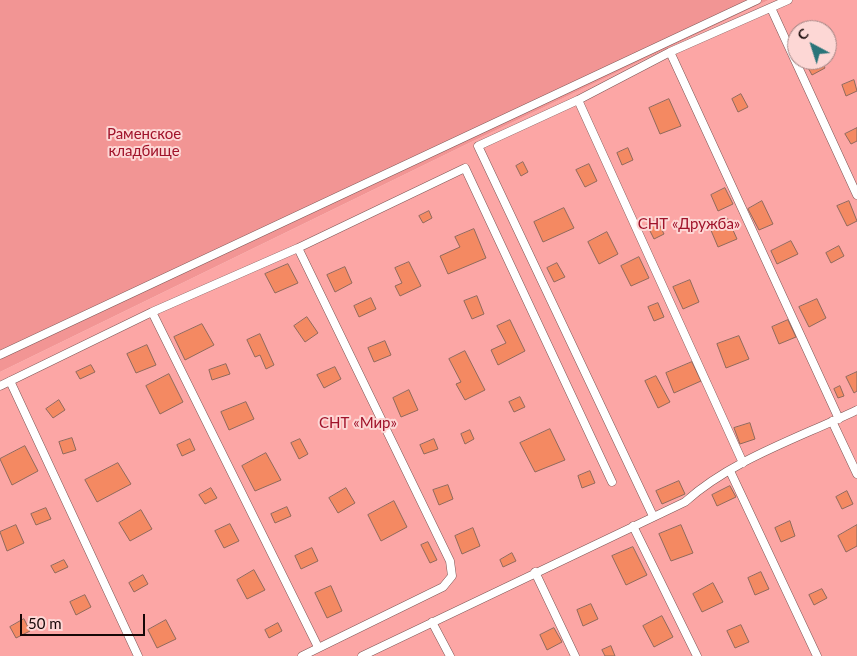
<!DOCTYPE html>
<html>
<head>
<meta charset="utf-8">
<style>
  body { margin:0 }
  #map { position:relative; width:857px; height:656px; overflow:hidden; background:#fdd7d5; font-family:Lato,sans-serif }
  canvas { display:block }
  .north { position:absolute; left:787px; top:20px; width:50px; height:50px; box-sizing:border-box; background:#fdd7d5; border:1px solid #a18483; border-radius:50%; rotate:320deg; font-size:14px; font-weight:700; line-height:20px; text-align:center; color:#160707 }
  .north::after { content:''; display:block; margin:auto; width:18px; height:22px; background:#2a7479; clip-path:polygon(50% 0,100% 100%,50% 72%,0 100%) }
  .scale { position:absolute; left:20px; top:614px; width:125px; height:22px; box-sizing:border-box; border:2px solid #160707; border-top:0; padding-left:6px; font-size:15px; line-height:18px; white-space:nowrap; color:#160707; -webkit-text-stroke:4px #fdd7d5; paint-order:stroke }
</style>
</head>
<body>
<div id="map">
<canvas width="857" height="656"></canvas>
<div class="north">С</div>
<div class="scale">50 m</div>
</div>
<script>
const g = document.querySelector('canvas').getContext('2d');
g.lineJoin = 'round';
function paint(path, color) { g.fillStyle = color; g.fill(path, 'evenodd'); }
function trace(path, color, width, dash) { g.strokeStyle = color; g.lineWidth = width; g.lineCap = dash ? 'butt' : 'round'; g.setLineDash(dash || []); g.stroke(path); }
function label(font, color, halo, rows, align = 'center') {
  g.font = font + ' Lato,sans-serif'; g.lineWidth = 4; g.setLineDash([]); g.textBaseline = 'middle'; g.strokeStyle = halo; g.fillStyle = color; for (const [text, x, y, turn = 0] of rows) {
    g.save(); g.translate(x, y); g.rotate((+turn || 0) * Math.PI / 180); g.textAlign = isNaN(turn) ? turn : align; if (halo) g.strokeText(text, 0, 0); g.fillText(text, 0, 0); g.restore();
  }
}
paint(new Path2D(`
  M 769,0 L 857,0 L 857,656 L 0,656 L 0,372 L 465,145 ZM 797,30 L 827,30 L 827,60 L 797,60 Z`), '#fca6a5');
paint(new Path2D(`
  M 0,0 L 769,0 L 465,145 L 0,372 Z`), '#f29594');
const building = new Path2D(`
  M 809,60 L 821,60 L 825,68 L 812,75 L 805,62 Z
  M 854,80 L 857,91 L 846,96 L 842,85 Z
  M 741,94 L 748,107 L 738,112 L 732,99 Z
  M 669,99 L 681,126 L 660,134 L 649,108 Z
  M 857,128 L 857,141 L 851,144 L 845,134 Z
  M 628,148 L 633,160 L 622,165 L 617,153 Z
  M 523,162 L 528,172 L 521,176 L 516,166 Z
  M 589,164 L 597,181 L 585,187 L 576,170 Z
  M 725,188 L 733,204 L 718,211 L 711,195 Z
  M 762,201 L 773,224 L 759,230 L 748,209 Z
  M 849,201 L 857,221 L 847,226 L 837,206 Z
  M 564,208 L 574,228 L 543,242 L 534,222 Z
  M 429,211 L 432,218 L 423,223 L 419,216 Z
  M 728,219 L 737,239 L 718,247 L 710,228 Z
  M 657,220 L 664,234 L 654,239 L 647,225 Z
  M 474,229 L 486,258 L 448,274 L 440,256 L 460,247 L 455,237 Z
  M 607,232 L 618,254 L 599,264 L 588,242 Z
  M 791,241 L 798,254 L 777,264 L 771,251 Z
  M 839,246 L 844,256 L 831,263 L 826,253 Z
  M 639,257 L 649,278 L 631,286 L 621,266 Z
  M 409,262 L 421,286 L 400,296 L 395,286 L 402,283 L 395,268 Z
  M 557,263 L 565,277 L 554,282 L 547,268 Z
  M 288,264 L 298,283 L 275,293 L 265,274 Z
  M 345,267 L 352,283 L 335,292 L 327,275 Z
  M 690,280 L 699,302 L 683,309 L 673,287 Z
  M 477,296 L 484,314 L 472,319 L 464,301 Z
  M 371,298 L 376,309 L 359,317 L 354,306 Z
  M 817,299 L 826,318 L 809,327 L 799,307 Z
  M 658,303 L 664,317 L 654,321 L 648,307 Z
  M 307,317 L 318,333 L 305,342 L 294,326 Z
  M 510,320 L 525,351 L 498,365 L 491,350 L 506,343 L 497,326 Z
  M 788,320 L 796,337 L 779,344 L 772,327 Z
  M 202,324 L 214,345 L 185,360 L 174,337 Z
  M 260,334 L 274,365 L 266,369 L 260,355 L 255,357 L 247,340 Z
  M 739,336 L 749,359 L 726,368 L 717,344 Z
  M 385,341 L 391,355 L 374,362 L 368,348 Z
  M 147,345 L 156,365 L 136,373 L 127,354 Z
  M 465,351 L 485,390 L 465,400 L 456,384 L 461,382 L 449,359 Z
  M 692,362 L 701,381 L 674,393 L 666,373 Z
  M 226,364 L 230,374 L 212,380 L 209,370 Z
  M 91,365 L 95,372 L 80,379 L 76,372 Z
  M 335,367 L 341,379 L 324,388 L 317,375 Z
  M 857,372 L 857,391 L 854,393 L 846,377 Z
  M 169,374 L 183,402 L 160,414 L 146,386 Z
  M 656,376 L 670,402 L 658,408 L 645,381 Z
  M 840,386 L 844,396 L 838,398 L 834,389 Z
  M 409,390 L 418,410 L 401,417 L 393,398 Z
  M 520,397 L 525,407 L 514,412 L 509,402 Z
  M 59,400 L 65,410 L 53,418 L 46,409 Z
  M 246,402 L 254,419 L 229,430 L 221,412 Z
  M 750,423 L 755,439 L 740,444 L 734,428 Z
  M 550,429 L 565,460 L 535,472 L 520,443 Z
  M 470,430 L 474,439 L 465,444 L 461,434 Z
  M 72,438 L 76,450 L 63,454 L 59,442 Z
  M 190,439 L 195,450 L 182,456 L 177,445 Z
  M 300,439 L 308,454 L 299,459 L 291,443 Z
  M 434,439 L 438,449 L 424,454 L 420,445 Z
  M 25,446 L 38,471 L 12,485 L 0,459 Z
  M 266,453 L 281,480 L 255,491 L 242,466 Z
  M 118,463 L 131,484 L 97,502 L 85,480 Z
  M 590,471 L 595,483 L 582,488 L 578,476 Z
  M 679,481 L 685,494 L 662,504 L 656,491 Z
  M 448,485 L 453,499 L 439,505 L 433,490 Z
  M 730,486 L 736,497 L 717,506 L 712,495 Z
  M 211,488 L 217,498 L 205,504 L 199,495 Z
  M 346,488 L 355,503 L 338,513 L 329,498 Z
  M 847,491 L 853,504 L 842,509 L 836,497 Z
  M 394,501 L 407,527 L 381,541 L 368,515 Z
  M 287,507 L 291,516 L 275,523 L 271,514 Z
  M 46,508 L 51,519 L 36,525 L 31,514 Z
  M 141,510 L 152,529 L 130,541 L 119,523 Z
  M 790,521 L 795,536 L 781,542 L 775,528 Z
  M 230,524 L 239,541 L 224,548 L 215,531 Z
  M 16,525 L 24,543 L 7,551 L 0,532 Z
  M 681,525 L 693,553 L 671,561 L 659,534 Z
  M 857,525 L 857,546 L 846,552 L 838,536 Z
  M 473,528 L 480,546 L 462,554 L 455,536 Z
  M 428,542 L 437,560 L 430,563 L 421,545 Z
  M 633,547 L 647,575 L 626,585 L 612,556 Z
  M 312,548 L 318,561 L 301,569 L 295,556 Z
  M 512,553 L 516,561 L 503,567 L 500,560 Z
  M 64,560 L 68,567 L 55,573 L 51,566 Z
  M 254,570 L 265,590 L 247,599 L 237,580 Z
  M 761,572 L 769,589 L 755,595 L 748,578 Z
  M 143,575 L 148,584 L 134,592 L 129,583 Z
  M 713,583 L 723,602 L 702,612 L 693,594 Z
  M 331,586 L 342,611 L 327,618 L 315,593 Z
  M 822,589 L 827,598 L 814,605 L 809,595 Z
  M 85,595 L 91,607 L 76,615 L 70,602 Z
  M 591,604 L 598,619 L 583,626 L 577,610 Z
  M 662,616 L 673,637 L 654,647 L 643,626 Z
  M 24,619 L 30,631 L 16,638 L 10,627 Z
  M 166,620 L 176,639 L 157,648 L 148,630 Z
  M 278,623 L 282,631 L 269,638 L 265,630 Z
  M 741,625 L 749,642 L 735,648 L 727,631 Z
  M 554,628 L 562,642 L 547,650 L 540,635 Z
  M 611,646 L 615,656 L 605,656 L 602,650 Z`);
paint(building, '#f48962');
trace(building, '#906a5c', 1);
const service = new Path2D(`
  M 771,8 L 857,195
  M 670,52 L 839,419
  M 578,100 L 743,463
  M 298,248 L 450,561 L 452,576 L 443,587 L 302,656
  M 152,312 L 318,647
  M 0,355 L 757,0
  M 10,381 L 138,656
  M 0,386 L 152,312 L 298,248 L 465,168 L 612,482
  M 832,421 L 857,474
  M 730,471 L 817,656
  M 653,516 L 478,146 L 578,100 L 670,52 L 788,0
  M 633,526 L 697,656
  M 535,572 L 575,656
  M 432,622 L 450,656
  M 362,656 L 685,502 C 733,459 799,438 857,410`);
trace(service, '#7c5453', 9);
trace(service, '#fff', 8);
label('15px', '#a0132a', '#fdd7d5', [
  ["Раменское",144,134],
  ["кладбище",144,151],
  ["СНТ «Дружба»",689,224],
  ["СНТ «Мир»",358,423]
]);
</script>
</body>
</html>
